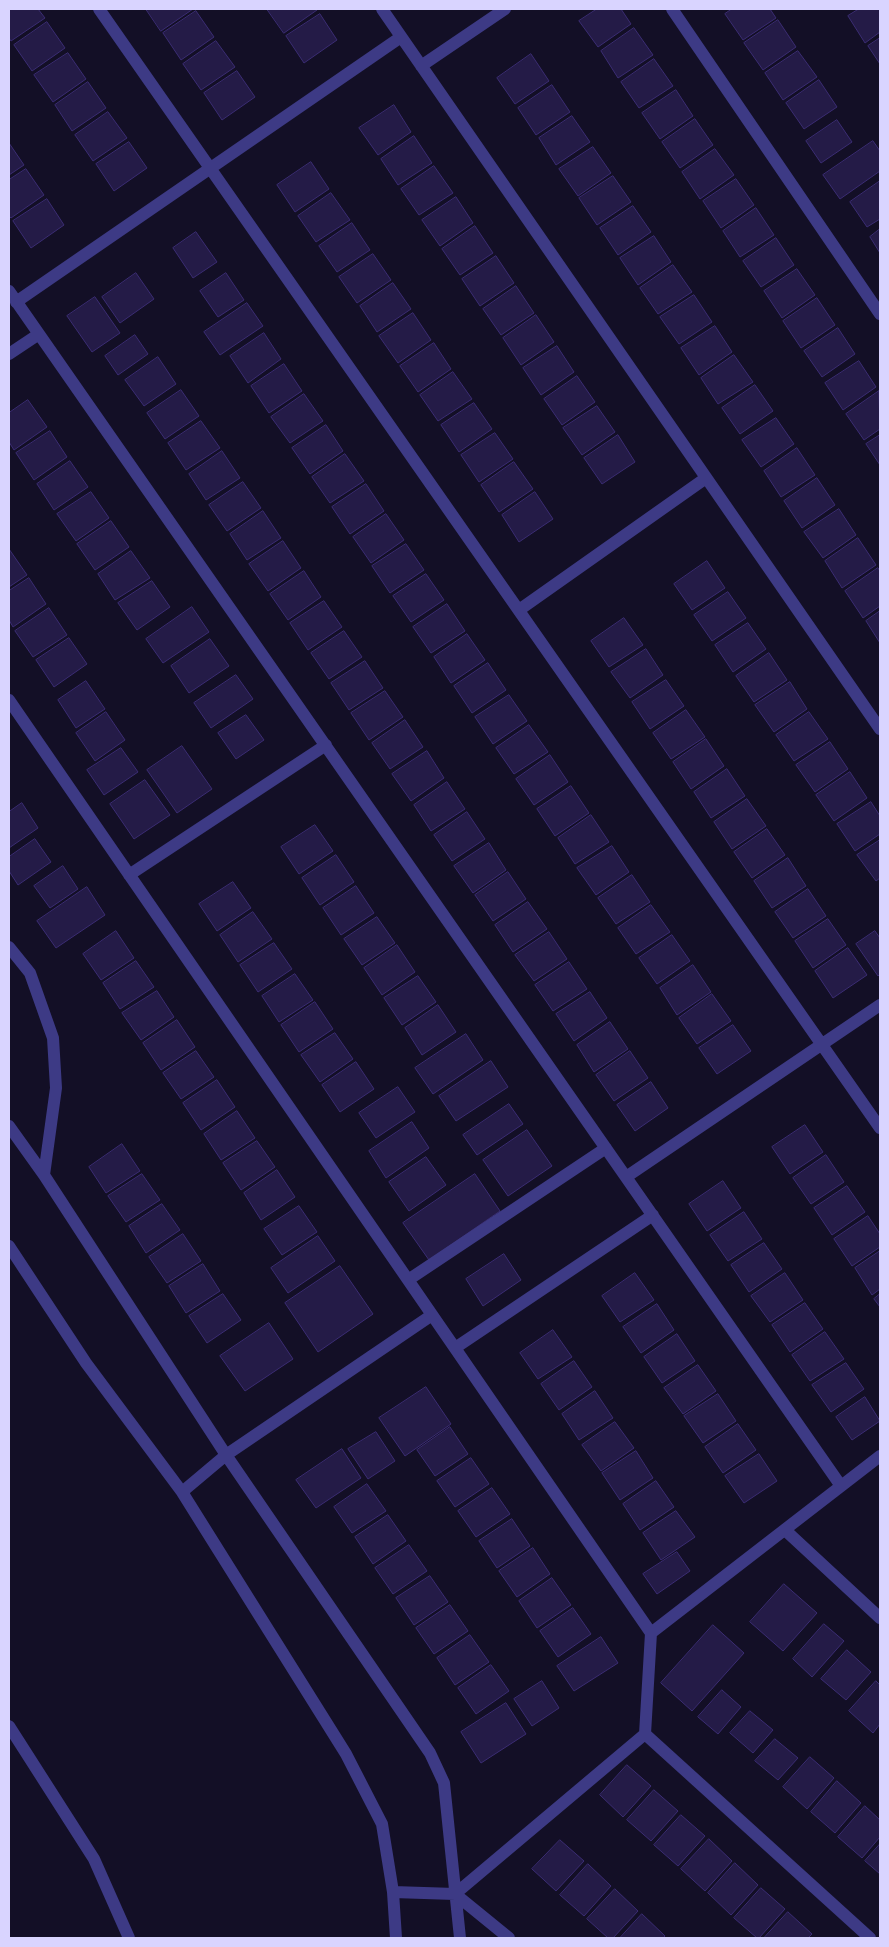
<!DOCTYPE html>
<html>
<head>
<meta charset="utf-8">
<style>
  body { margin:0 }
  #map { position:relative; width:889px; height:1947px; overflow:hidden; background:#130f26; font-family:"Fira Sans Condensed",sans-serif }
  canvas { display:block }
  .frame { position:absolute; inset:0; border:10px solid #d9d4ff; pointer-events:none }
</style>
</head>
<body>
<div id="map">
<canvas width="889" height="1947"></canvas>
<div class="frame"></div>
</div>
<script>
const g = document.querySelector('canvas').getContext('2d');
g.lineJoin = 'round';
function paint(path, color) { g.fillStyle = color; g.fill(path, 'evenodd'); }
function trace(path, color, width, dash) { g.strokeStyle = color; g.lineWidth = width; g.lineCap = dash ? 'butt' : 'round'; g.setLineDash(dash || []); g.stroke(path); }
const building = new Path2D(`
  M 9,9 L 38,9 L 45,18 L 11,41 L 9,38 Z
  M 146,9 L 193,9 L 161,31 Z
  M 267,9 L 316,9 L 317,10 L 284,33 Z
  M 597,9 L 621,9 L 631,24 L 598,47 L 579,21 Z
  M 732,9 L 770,9 L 776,18 L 743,40 L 725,14 Z
  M 859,9 L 880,9 L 880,32 L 865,43 L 848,16 Z
  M 196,11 L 214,37 L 181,60 L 163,33 Z
  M 320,14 L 337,40 L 304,63 L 286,36 Z
  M 778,20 L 796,47 L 763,70 L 744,43 Z
  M 47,22 L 65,48 L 32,71 L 14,45 Z
  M 634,28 L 653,55 L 618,78 L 601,51 Z
  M 880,38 L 880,64 L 868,46 Z
  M 216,41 L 235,67 L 201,90 L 183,64 Z
  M 798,51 L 817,77 L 783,100 L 765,73 Z
  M 68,53 L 86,79 L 53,102 L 34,75 Z
  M 531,54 L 549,81 L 515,104 L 497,78 Z
  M 654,59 L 673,86 L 639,108 L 621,82 Z
  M 237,71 L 255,97 L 222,120 L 204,93 Z
  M 819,80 L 837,107 L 804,129 L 786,103 Z
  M 88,82 L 106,108 L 72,131 L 55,105 Z
  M 552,85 L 570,112 L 536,135 L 518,108 Z
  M 676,90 L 693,116 L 660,139 L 642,113 Z
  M 394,105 L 411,132 L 378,155 L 359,128 Z
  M 108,112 L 127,138 L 93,161 L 75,135 Z
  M 572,116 L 590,142 L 556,165 L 539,138 Z
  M 695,119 L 713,145 L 680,168 L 662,142 Z
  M 837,120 L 852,142 L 821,163 L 806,141 Z
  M 414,136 L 432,163 L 398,185 L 381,159 Z
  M 873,141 L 880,151 L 880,171 L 840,199 L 823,175 Z
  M 129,142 L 147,168 L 114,191 L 96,164 Z
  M 9,143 L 24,165 L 9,175 Z
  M 593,147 L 611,173 L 578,196 L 559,169 Z
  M 715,149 L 734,175 L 700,199 L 682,172 Z
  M 311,162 L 329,189 L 295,212 L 277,185 Z
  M 434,166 L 453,193 L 419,215 L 401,189 Z
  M 26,169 L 44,195 L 11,218 L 9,216 L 9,180 Z
  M 613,176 L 631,202 L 597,225 L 579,198 Z
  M 736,179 L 754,205 L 721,228 L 703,201 Z
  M 880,181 L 880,219 L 867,227 L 850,202 Z
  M 331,193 L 350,220 L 316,242 L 298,216 Z
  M 456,197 L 473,223 L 440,246 L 422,220 Z
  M 47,199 L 64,225 L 31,248 L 13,221 Z
  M 633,206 L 651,232 L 618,255 L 600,228 Z
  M 756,208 L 774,235 L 740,257 L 723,231 Z
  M 352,223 L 370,250 L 337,272 L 319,246 Z
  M 475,226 L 493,253 L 460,275 L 442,249 Z
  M 880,229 L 880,253 L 870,237 Z
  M 196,232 L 217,262 L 193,278 L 173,248 Z
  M 654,236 L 671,262 L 638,285 L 620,258 Z
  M 776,238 L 794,265 L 761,287 L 743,261 Z
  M 373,254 L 391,280 L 357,303 L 339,277 Z
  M 496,256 L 514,283 L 480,306 L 462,279 Z
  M 673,265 L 692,292 L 658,314 L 640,288 Z
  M 797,269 L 815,295 L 782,318 L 764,291 Z
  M 136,273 L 154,299 L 120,323 L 102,297 Z
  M 226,273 L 244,300 L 218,317 L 200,291 Z
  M 393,283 L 411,309 L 377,332 L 360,306 Z
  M 516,286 L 534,313 L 501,335 L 483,309 Z
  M 694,295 L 712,322 L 679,344 L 660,317 Z
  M 95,297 L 120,333 L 92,352 L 67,316 Z
  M 817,298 L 835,325 L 801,348 L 783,321 Z
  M 247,303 L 263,326 L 220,355 L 204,332 Z
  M 413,313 L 431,340 L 398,363 L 379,336 Z
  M 536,315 L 554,342 L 521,365 L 503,338 Z
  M 715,326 L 732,352 L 699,375 L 681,348 Z
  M 838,328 L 855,354 L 822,377 L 804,351 Z
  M 264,333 L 281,359 L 248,383 L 230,356 Z
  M 135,335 L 148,354 L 118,375 L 105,356 Z
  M 434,343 L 451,369 L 418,392 L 400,366 Z
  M 557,346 L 574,372 L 541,395 L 523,368 Z
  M 734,355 L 753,382 L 718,404 L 701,378 Z
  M 158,357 L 176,384 L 144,406 L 125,380 Z
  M 859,361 L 876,387 L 843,410 L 825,383 Z
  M 284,364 L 302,391 L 269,413 L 251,386 Z
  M 453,372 L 472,399 L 438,421 L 420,395 Z
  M 577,376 L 595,402 L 562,425 L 544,399 Z
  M 755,385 L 773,411 L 740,434 L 722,408 Z
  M 181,390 L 199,416 L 165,439 L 147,413 Z
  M 879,391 L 880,429 L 864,440 L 846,414 Z
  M 304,394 L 323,421 L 290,443 L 271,417 Z
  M 28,400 L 47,427 L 14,450 L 9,442 L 9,413 Z
  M 474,403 L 492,429 L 459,452 L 441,425 Z
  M 597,406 L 615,432 L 582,455 L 563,428 Z
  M 776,418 L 794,444 L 761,467 L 742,440 Z
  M 201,421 L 220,448 L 186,470 L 168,443 Z
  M 326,425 L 343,451 L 310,474 L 292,448 Z
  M 50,431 L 67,457 L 34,480 L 16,453 Z
  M 495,433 L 513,459 L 479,482 L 461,455 Z
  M 618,435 L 635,462 L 602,484 L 584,458 Z
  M 880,435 L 880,465 L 866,444 Z
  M 797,448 L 815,475 L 781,497 L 764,471 Z
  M 222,451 L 240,478 L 206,500 L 189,474 Z
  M 345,454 L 364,481 L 330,503 L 312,477 Z
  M 70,461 L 88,487 L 54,510 L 37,484 Z
  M 514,462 L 533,489 L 499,512 L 481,485 Z
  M 817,478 L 835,505 L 802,528 L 784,501 Z
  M 243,482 L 261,508 L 227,531 L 209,505 Z
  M 366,484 L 384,511 L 350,534 L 332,507 Z
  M 91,492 L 109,518 L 76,541 L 57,514 Z
  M 535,492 L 553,519 L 519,542 L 502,515 Z
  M 839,509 L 856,535 L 823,558 L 804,532 Z
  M 263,511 L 281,538 L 247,560 L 230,534 Z
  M 386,514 L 404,540 L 371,563 L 353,537 Z
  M 111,521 L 129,547 L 95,570 L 77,544 Z
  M 858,538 L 876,565 L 842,588 L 825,561 Z
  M 283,541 L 301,568 L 268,591 L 249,564 Z
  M 406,544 L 424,570 L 390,593 L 372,566 Z
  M 9,549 L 27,575 L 9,587 Z
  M 131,551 L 150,578 L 115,600 L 98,574 Z
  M 707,561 L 725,588 L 692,610 L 674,584 Z
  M 878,568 L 880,571 L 880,606 L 863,618 L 845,591 Z
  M 304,571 L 321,597 L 288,620 L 270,594 Z
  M 426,574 L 444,600 L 411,622 L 393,596 Z
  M 29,578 L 46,604 L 13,627 L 9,620 L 9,591 Z
  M 152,581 L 170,607 L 137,630 L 118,603 Z
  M 728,592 L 746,618 L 712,641 L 694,615 Z
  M 324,601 L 342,627 L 308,650 L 290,623 Z
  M 447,604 L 465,631 L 431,653 L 413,627 Z
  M 192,607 L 209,632 L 163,663 L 146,639 Z
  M 49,608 L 67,635 L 33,657 L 15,631 Z
  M 880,611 L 880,643 L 866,621 Z
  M 624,618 L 643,645 L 609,667 L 591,641 Z
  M 748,623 L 766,649 L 733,672 L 715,645 Z
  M 344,631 L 362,657 L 329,679 L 311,653 Z
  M 467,634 L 485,660 L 451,683 L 434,657 Z
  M 69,638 L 87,664 L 54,687 L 36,660 Z
  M 210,639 L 229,666 L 189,693 L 171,666 Z
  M 646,649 L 663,675 L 630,698 L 611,672 Z
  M 769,653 L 787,680 L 754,702 L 736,676 Z
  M 365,661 L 383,688 L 349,710 L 331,683 Z
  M 488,663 L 506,690 L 472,713 L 454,686 Z
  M 236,675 L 253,699 L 211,728 L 194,703 Z
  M 666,680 L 684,706 L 650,729 L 632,702 Z
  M 86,681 L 105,709 L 76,728 L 58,700 Z
  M 790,682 L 807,709 L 774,732 L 755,705 Z
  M 385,691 L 403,717 L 369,740 L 351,713 Z
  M 509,695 L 527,721 L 493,744 L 475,717 Z
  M 686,710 L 705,737 L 671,759 L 653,733 Z
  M 106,712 L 125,740 L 95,761 L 76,733 Z
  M 809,712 L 828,739 L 794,761 L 776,735 Z
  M 246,715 L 264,740 L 236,759 L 218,733 Z
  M 405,720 L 423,747 L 390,769 L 372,743 Z
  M 529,725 L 548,752 L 514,774 L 496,748 Z
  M 706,739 L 724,766 L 691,789 L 673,762 Z
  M 830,742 L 848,769 L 815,792 L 796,765 Z
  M 182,746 L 212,789 L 177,813 L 147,770 Z
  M 121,748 L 138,772 L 104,795 L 87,770 Z
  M 427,751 L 444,778 L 411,801 L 392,774 Z
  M 550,755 L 568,782 L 534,805 L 516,779 Z
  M 727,769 L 745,796 L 711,818 L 694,792 Z
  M 850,772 L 867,798 L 834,821 L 816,795 Z
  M 145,780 L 170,815 L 134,839 L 110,804 Z
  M 447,782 L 465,809 L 431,831 L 414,805 Z
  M 571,786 L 589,813 L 555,836 L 537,809 Z
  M 747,799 L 766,826 L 732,849 L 714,822 Z
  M 871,802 L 880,816 L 880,834 L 855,851 L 837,824 Z
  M 22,803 L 38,828 L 9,848 L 9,812 Z
  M 467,812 L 485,839 L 452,861 L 434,835 Z
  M 591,815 L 609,842 L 575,864 L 558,838 Z
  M 315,825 L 333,851 L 299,874 L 281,847 Z
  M 767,829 L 785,855 L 752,878 L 734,852 Z
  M 35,839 L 51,862 L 18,885 L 9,871 L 9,857 Z
  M 880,840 L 880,878 L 876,881 L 857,855 Z
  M 489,843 L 506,870 L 473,893 L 454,866 Z
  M 612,846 L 629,872 L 596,895 L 577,868 Z
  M 336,855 L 354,882 L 320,905 L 302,878 Z
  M 788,858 L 806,886 L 772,908 L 754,881 Z
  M 63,866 L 78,889 L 50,908 L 34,886 Z
  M 508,872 L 526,899 L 493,921 L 475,895 Z
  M 632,875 L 650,902 L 616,924 L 598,898 Z
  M 233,882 L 251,908 L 217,931 L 199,904 Z
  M 356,886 L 374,913 L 341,935 L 323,908 Z
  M 87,887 L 105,915 L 56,948 L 37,921 Z
  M 808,889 L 826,916 L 793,938 L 775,912 Z
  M 528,902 L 547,929 L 513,952 L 495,925 Z
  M 651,905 L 670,932 L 636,954 L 618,928 Z
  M 253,912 L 272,939 L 238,962 L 220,935 Z
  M 377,917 L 395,943 L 362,965 L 344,939 Z
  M 828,919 L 846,945 L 813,968 L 795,941 Z
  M 116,931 L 134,958 L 101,980 L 83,954 Z
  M 875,931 L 880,938 L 880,974 L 878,976 L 856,944 Z
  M 549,932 L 567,959 L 534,981 L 515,955 Z
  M 672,935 L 690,961 L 657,984 L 639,958 Z
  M 274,943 L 292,969 L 258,992 L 240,965 Z
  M 397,945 L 415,972 L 382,995 L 364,968 Z
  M 848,948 L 867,975 L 833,998 L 815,971 Z
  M 136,961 L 154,987 L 120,1009 L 103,983 Z
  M 569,962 L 587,989 L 553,1011 L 535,985 Z
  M 693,965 L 711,992 L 677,1015 L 660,988 Z
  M 295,974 L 313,1000 L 279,1022 L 262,996 Z
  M 418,976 L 436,1002 L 402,1025 L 384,998 Z
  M 157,991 L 174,1017 L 141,1040 L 122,1013 Z
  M 590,992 L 607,1018 L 574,1041 L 556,1014 Z
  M 712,994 L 731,1021 L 697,1044 L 679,1018 Z
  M 315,1002 L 333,1029 L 299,1052 L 281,1025 Z
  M 438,1005 L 456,1032 L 422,1055 L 405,1028 Z
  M 177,1020 L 195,1047 L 161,1070 L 143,1043 Z
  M 610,1022 L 628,1049 L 594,1072 L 577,1045 Z
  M 733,1025 L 751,1051 L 717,1074 L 699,1048 Z
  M 335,1033 L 353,1059 L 320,1082 L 301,1055 Z
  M 466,1034 L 483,1060 L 433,1094 L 415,1068 Z
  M 196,1051 L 214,1077 L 181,1099 L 163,1073 Z
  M 630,1051 L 648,1078 L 614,1101 L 596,1075 Z
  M 491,1061 L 508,1087 L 456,1121 L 439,1096 Z
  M 356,1062 L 374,1089 L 340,1112 L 322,1085 Z
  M 217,1080 L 235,1107 L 201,1130 L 183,1103 Z
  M 651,1082 L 668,1108 L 635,1131 L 617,1105 Z
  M 398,1087 L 415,1112 L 376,1138 L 359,1113 Z
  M 509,1104 L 523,1124 L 477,1155 L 463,1135 Z
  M 237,1111 L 255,1138 L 221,1160 L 204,1134 Z
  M 412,1122 L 429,1148 L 386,1178 L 369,1151 Z
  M 805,1125 L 823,1152 L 790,1174 L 772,1147 Z
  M 527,1130 L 552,1166 L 508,1196 L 483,1160 Z
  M 257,1141 L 275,1167 L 241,1190 L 223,1163 Z
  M 122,1144 L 140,1171 L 106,1193 L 89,1167 Z
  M 826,1155 L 844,1182 L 811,1204 L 793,1178 Z
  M 426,1157 L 446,1185 L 409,1211 L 389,1182 Z
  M 277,1170 L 295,1197 L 261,1220 L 244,1193 Z
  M 142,1174 L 160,1200 L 126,1222 L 108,1196 Z
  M 475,1174 L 500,1211 L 429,1260 L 403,1223 Z
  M 723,1181 L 741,1208 L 707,1231 L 689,1204 Z
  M 847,1186 L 865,1212 L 832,1235 L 814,1208 Z
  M 162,1204 L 180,1230 L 146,1253 L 129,1226 Z
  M 299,1206 L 317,1232 L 282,1255 L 264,1229 Z
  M 744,1212 L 762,1239 L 728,1261 L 710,1235 Z
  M 868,1216 L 880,1234 L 880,1247 L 852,1266 L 834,1239 Z
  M 183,1234 L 201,1261 L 167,1283 L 149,1257 Z
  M 318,1236 L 335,1261 L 288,1293 L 271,1268 Z
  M 764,1243 L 782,1269 L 749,1292 L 731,1265 Z
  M 880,1251 L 880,1289 L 872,1295 L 855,1268 Z
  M 504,1254 L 521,1280 L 483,1306 L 466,1279 Z
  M 203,1264 L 220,1291 L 186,1313 L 169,1286 Z
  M 340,1266 L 373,1314 L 318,1352 L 285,1303 Z
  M 635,1273 L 654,1300 L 620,1322 L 602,1296 Z
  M 785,1273 L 803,1300 L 770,1322 L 751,1296 Z
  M 223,1294 L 241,1320 L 207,1343 L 189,1316 Z
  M 880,1294 L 880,1307 L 874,1299 Z
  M 805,1303 L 823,1329 L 790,1352 L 772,1325 Z
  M 657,1304 L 674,1330 L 641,1353 L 623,1327 Z
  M 269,1323 L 293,1359 L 245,1391 L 220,1356 Z
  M 553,1330 L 572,1357 L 538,1379 L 520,1353 Z
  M 825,1332 L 844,1359 L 810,1381 L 792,1355 Z
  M 677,1334 L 695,1361 L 662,1383 L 644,1357 Z
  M 574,1361 L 592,1387 L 559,1410 L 541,1384 Z
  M 846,1363 L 864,1389 L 831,1412 L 812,1385 Z
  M 698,1365 L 716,1391 L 683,1414 L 664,1388 Z
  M 426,1387 L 451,1424 L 405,1456 L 379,1418 Z
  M 595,1391 L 613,1418 L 579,1440 L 562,1414 Z
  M 718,1394 L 736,1421 L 703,1443 L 684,1416 Z
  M 865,1397 L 880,1421 L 852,1440 L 836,1417 Z
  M 615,1422 L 634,1448 L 601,1471 L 582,1445 Z
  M 738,1424 L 756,1450 L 723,1473 L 705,1447 Z
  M 450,1427 L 468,1454 L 435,1476 L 417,1450 Z
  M 376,1432 L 395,1461 L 368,1479 L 348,1449 Z
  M 342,1449 L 361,1478 L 316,1508 L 296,1480 Z
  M 636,1451 L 653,1478 L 620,1500 L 602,1473 Z
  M 759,1454 L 777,1481 L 744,1503 L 725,1476 Z
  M 471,1458 L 489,1484 L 455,1507 L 437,1481 Z
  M 656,1481 L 674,1507 L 640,1530 L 623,1504 Z
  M 367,1484 L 386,1511 L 352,1533 L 334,1507 Z
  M 492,1488 L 510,1514 L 476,1537 L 458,1511 Z
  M 676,1511 L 695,1537 L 661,1560 L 643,1533 Z
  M 388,1515 L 406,1541 L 373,1564 L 355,1537 Z
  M 512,1519 L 530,1546 L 497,1568 L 479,1541 Z
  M 409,1545 L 427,1571 L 393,1594 L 375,1568 Z
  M 533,1548 L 550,1574 L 517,1597 L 499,1571 Z
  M 677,1552 L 690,1571 L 657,1594 L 643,1574 Z
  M 430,1576 L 448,1602 L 414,1625 L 396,1598 Z
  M 552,1578 L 571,1605 L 537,1628 L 519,1601 Z
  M 784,1584 L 817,1613 L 783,1651 L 750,1622 Z
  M 450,1605 L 468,1631 L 434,1654 L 416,1628 Z
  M 573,1608 L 591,1634 L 558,1657 L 540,1631 Z
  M 824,1624 L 844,1641 L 812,1677 L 793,1659 Z
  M 713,1625 L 744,1653 L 692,1711 L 661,1683 Z
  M 470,1635 L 489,1662 L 455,1685 L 437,1658 Z
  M 601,1637 L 618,1663 L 574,1691 L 557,1666 Z
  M 847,1650 L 871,1672 L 846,1700 L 821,1679 Z
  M 491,1665 L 509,1691 L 476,1714 L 458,1688 Z
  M 542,1681 L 559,1708 L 532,1726 L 514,1699 Z
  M 876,1681 L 880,1685 L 880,1724 L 873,1733 L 849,1711 Z
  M 722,1690 L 741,1707 L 718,1734 L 698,1717 Z
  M 506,1703 L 526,1734 L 481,1763 L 461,1732 Z
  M 750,1711 L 773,1730 L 753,1753 L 730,1733 Z
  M 775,1739 L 798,1758 L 778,1780 L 755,1761 Z
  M 810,1757 L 834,1778 L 807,1809 L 783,1787 Z
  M 627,1765 L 651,1786 L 623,1817 L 600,1795 Z
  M 837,1781 L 861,1803 L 835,1833 L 811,1812 Z
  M 654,1790 L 678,1811 L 651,1841 L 627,1820 Z
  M 865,1806 L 880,1820 L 880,1837 L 862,1858 L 838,1837 Z
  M 681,1815 L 705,1836 L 678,1866 L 654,1845 Z
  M 709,1839 L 732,1861 L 705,1891 L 681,1869 Z
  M 560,1840 L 584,1861 L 556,1891 L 532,1869 Z
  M 880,1844 L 880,1874 L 865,1861 Z
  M 735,1863 L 758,1885 L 731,1915 L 708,1893 Z
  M 588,1864 L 611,1886 L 584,1916 L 560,1895 Z
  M 761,1888 L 785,1909 L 759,1938 L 757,1938 L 734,1918 Z
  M 615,1889 L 638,1911 L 613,1938 L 608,1938 L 587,1919 Z
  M 788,1912 L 812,1934 L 808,1938 L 764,1938 Z
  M 642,1914 L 665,1936 L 663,1938 L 620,1938 Z`);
paint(building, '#241b47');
trace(building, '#3b2d73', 1);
trace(new Path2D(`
  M 99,9 L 880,1128
  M 382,9 L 880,729
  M 672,9 L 880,314
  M 421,66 L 505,9
  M 9,291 L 841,1486
  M 16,302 L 401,37
  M 9,354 L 39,334
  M 519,610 L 706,478
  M 9,700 L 651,1633
  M 129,875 L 326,745
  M 9,947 L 30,973 L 53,1038 L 56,1088 L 44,1175
  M 9,1126 L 44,1175 L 226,1455 L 430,1753 L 444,1783 L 460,1938
  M 626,1177 L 880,1005
  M 9,1246 L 86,1363 L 182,1492 L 346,1754 L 382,1824 L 393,1892 L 396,1938
  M 408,1280 L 606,1148
  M 455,1348 L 653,1215
  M 182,1492 L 226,1455 L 432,1315
  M 785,1530 L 880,1618
  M 9,1726 L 94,1859 L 129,1938
  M 645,1734 L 870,1938
  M 393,1892 L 455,1894 L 509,1938
  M 455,1894 L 645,1734 L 651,1633 L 880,1456`), '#3d3a85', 12);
</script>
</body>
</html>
